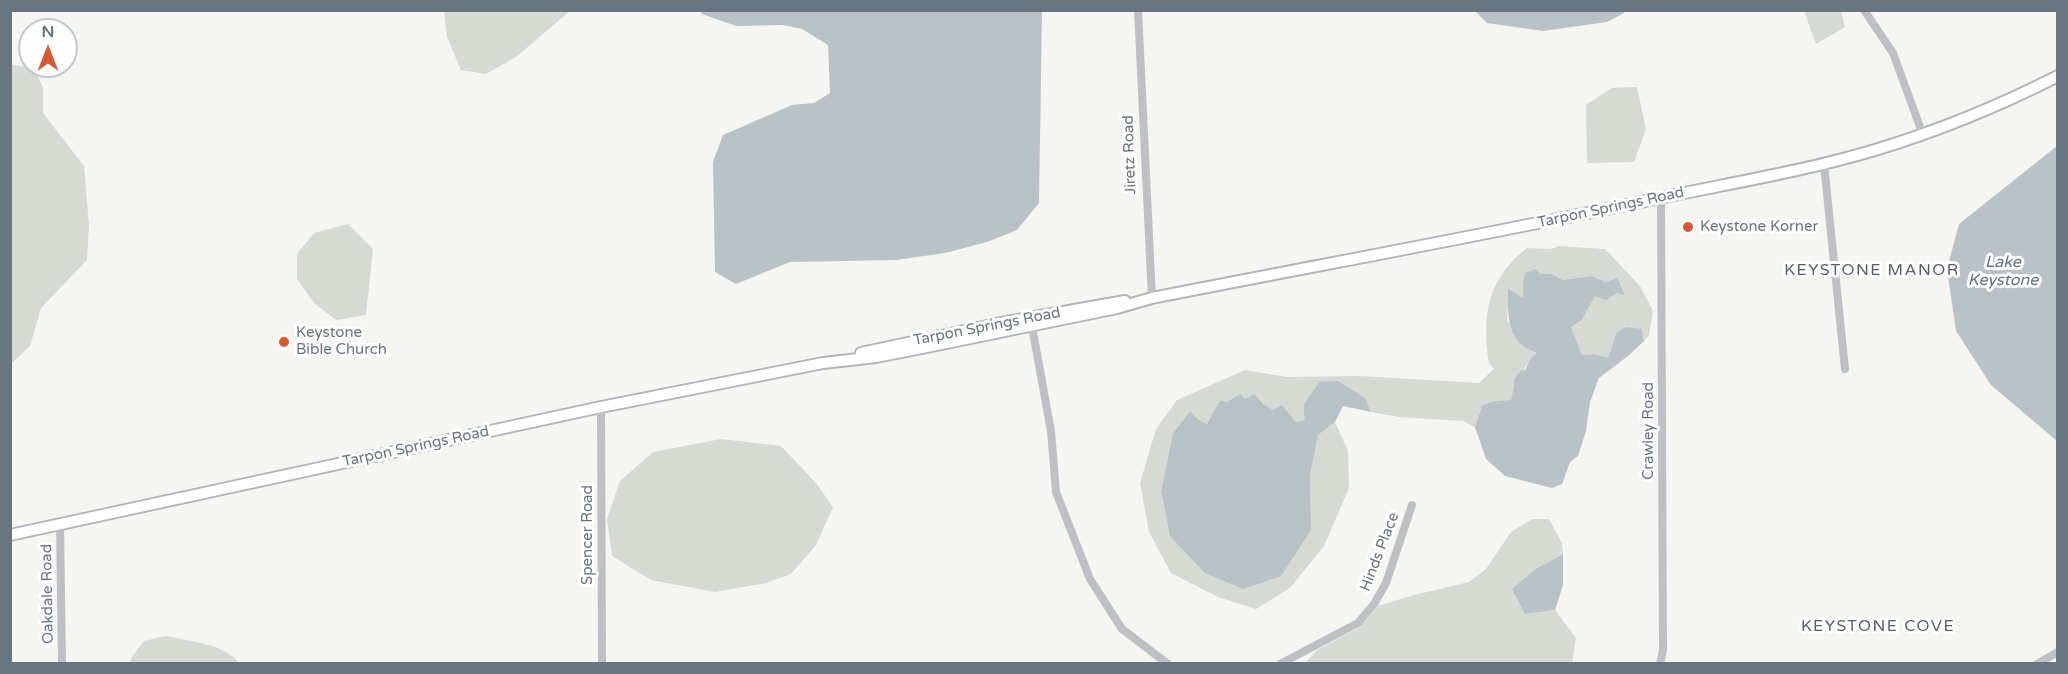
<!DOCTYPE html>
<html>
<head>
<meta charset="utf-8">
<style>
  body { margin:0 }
  #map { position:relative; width:2068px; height:674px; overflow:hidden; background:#f5f6f2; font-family:"Varela Round",sans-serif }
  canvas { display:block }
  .frame { position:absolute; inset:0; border:12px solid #677581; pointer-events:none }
  .north { position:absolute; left:18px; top:18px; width:60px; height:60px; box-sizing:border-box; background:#fff; border:2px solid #c2c8cd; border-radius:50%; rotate:0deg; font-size:16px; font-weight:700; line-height:24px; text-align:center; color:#677581 }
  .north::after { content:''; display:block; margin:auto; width:21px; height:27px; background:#d55933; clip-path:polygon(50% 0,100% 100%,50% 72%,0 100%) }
</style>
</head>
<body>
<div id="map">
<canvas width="2068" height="674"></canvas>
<div class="frame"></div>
<div class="north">N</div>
</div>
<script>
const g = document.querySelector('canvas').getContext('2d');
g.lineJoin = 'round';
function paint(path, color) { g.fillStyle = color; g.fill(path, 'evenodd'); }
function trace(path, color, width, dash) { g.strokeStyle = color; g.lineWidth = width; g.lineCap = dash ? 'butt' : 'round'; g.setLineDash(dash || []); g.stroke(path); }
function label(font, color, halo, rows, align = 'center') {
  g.font = font + ' "Varela Round",sans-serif'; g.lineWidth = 6; g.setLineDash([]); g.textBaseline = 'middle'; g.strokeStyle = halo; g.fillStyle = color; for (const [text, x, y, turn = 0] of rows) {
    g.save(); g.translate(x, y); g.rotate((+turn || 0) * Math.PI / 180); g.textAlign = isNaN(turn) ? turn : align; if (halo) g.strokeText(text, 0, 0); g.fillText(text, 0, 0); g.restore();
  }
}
paint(new Path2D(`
  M 444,11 L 444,10 L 570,11 L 516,57 L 486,74 L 461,70 L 447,37 Z
  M 1804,11 L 1841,11 L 1845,27 L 1816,44 Z
  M 11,65 L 34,67 L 43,88 L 43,113 L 84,166 L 89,225 L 87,260 L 41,308 L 30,346 L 11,364 Z
  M 1637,87 L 1646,129 L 1634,162 L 1587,163 L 1586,105 L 1612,88 Z
  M 348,224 L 373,249 L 366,315 L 336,320 L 314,303 L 297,279 L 297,254 L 314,233 Z
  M 1558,246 L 1605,249 L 1640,286 L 1653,311 L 1649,335 L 1644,341 L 1642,329 L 1611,348 L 1608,358 L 1594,354 L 1582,355 L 1571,327 L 1582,320 L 1595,296 L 1617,278 L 1606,282 L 1592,276 L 1563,280 L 1552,274 L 1540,275 L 1523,282 L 1524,299 L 1509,288 L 1507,320 L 1513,328 L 1513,334 L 1524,347 L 1538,353 C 1524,363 1516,385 1511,401 L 1504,401 L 1481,408 L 1475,427 L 1463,421 L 1399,417 L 1371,412 L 1365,398 L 1319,383 L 1311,396 L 1305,400 L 1305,420 L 1296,422 L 1282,405 L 1273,411 L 1245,399 L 1227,402 L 1220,400 L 1207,424 L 1199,420 L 1190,411 L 1173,433 L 1161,491 L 1170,536 L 1311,530 L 1310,476 L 1318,435 L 1335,422 L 1348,451 L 1349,488 L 1324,546 L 1290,588 L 1256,609 L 1218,597 L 1171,573 L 1149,532 L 1140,483 L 1156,429 L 1177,400 L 1245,370 L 1287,377 L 1360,376 L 1479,383 L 1494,369 L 1489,363 C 1481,315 1488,279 1527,248 L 1551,249 Z
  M 721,439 L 781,446 L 816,483 L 833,507 L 816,545 L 791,574 L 766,583 L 715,592 L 651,580 L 612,556 L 607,519 L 620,481 L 653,452 Z
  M 1532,519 L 1549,519 L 1562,543 L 1563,554 L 1537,568 L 1525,614 L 1555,610 L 1576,638 L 1572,663 L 1304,664 L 1317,650 L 1360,627 L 1378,606 L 1414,595 L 1469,582 L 1486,569 L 1511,532 Z
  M 166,636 C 186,640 227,645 239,663 L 130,663 L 132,657 L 144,641 Z`), '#d5dad2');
paint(new Path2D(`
  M 700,11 L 1042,11 L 1039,203 L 1017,230 L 987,242 L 945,253 L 896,260 L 790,262 L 736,284 L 715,272 L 713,162 L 723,135 L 792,105 L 814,103 L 830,93 L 828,45 L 802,29 L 783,25 L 736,26 L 702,14 Z
  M 1624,11 L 1624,13 L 1607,22 L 1543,31 L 1487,23 L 1475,11 Z
  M 2057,146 L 2057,441 L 1991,385 L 1956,331 L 1947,269 L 1959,224 Z
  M 1536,269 L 1540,274 L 1552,274 L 1563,280 L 1592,276 L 1606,282 L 1617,278 L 1625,295 L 1617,293 L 1606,300 L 1595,296 L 1582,320 L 1571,327 L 1582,355 L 1594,354 L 1608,358 L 1617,332 L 1626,327 L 1642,329 L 1644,341 L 1628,356 L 1599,378 L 1590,402 L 1586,431 L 1578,456 L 1570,462 L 1562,484 L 1552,488 L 1505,476 L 1486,459 L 1475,427 L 1482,406 L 1491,402 L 1511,400 L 1514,388 L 1514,380 L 1520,371 L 1525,370 L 1531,358 L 1537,353 C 1534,351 1527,349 1524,347 C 1506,332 1508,309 1508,288 L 1523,298 L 1523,282 L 1525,273 Z
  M 1338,381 L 1365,398 L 1371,412 L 1343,406 L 1335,422 L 1318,435 L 1310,476 L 1311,530 L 1281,576 L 1243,589 L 1205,573 L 1170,536 L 1161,491 L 1173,433 L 1190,411 L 1199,420 L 1207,424 L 1220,400 L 1227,402 L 1240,394 L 1245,399 L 1254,394 L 1264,405 L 1273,410 L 1282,405 L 1296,422 L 1305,420 C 1301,398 1309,400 1319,382 Z
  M 1563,554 L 1563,585 L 1555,610 L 1525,614 L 1512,589 L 1537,568 Z`), '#b8c2c7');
const major = new Path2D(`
  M 861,353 L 1001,323 L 1125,301
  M 10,535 L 601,407 L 823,363 L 876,357 L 927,347 L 1117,308 L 1152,298 C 1315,266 1478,236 1641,202 C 1719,185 1798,173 1875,150 C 1938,131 1999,106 2058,76`);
trace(major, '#b0b5b8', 14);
trace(new Path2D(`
  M 1138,10 L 1152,298
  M 1864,10 L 1893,53 L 1923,135
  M 1824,164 L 1845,369
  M 1031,321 L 1051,431 L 1056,492 L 1090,579 L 1122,629 L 1168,664
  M 601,407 L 602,664
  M 60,524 L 62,664
  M 1280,664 L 1358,623 L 1374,604 L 1386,583 L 1412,505
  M 1660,664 L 1663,650 L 1661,198
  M 2037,664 L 2058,652`), '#bdc1c4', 8);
trace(major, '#fff', 10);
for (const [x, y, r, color] of [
  [1688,227,6,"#d55933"],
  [284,342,6,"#d55933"]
]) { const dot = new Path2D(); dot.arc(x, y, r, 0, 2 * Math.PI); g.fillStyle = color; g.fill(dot); trace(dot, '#fff', 2); }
label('15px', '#677581', '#fff', [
  ["Jiretz Road",1130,155,-92],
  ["Tarpon Springs Road",1611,208,-12],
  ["Tarpon Springs Road",987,327,-11],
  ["Crawley Road",1649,431,-90],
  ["Tarpon Springs Road",416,447,-12],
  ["Spencer Road",588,535,-90],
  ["Hinds Place",1380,552,-69],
  ["Oakdale Road",48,594,-91]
]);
label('15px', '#677581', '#fff', [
  ["Keystone Korner",1700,227],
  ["Keystone",296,333],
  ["Bible Church",296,350]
], 'left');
label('italic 16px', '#63777e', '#fff', [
  ["Lake",2003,263],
  ["Keystone",2003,281]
]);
g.letterSpacing = '1.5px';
label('16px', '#545e67', '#fff', [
  ["KEYSTONE MANOR",1872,271],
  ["KEYSTONE COVE",1878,627]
]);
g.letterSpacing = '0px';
</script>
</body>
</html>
